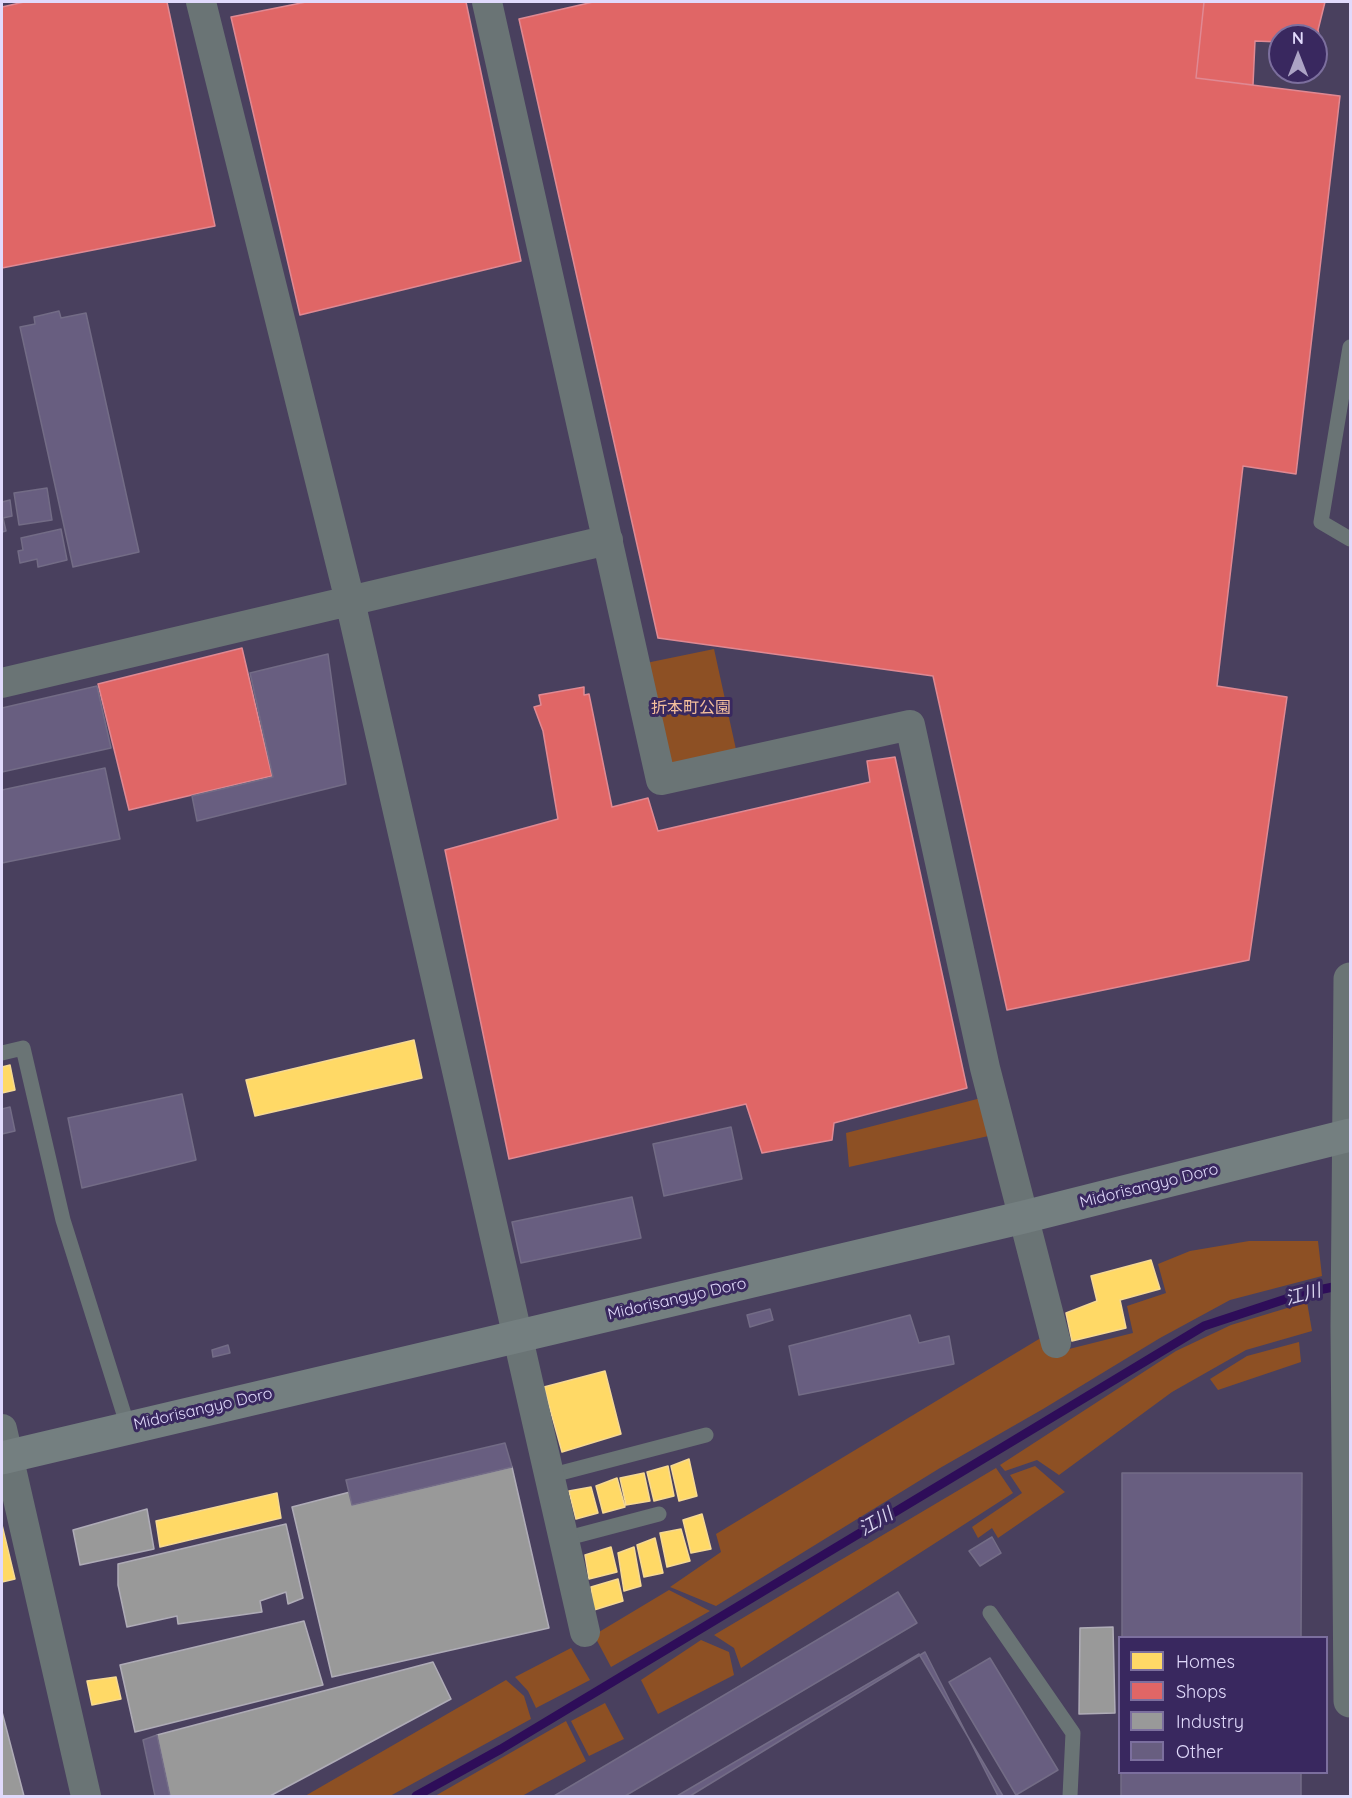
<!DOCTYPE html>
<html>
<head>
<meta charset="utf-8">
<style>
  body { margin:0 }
  #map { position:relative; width:1352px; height:1798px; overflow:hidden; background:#49405e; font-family:Quicksand,sans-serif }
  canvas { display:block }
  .frame { position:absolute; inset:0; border:3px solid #e1dafc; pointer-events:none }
  .legend { position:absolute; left:1118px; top:1636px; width:210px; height:138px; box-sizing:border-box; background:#39285f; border:2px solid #7c6f9e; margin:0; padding:8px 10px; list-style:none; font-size:18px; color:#e1dafc }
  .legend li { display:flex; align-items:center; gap:12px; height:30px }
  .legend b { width:30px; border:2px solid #7c6f9e }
  .north { position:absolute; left:1268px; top:24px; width:60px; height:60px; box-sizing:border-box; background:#39285f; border:2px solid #7c6f9e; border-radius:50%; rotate:0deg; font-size:16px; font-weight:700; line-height:24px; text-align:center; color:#e1dafc }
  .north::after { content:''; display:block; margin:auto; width:21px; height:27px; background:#aca4c5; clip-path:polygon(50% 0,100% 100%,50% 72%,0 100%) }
</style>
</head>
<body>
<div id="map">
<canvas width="1352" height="1798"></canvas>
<div class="frame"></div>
<ul class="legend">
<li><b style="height:16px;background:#ffd966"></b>Homes</li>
<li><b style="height:16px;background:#e06666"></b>Shops</li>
<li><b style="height:16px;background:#999"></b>Industry</li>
<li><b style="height:16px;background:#685e80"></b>Other</li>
</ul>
<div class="north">N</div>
</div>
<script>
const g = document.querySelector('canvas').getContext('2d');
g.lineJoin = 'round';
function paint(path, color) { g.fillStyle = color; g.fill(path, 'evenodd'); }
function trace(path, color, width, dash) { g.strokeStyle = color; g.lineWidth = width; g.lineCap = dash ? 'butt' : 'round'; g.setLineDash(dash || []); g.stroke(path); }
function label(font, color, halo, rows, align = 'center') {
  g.font = font + ' Quicksand,"Noto Sans JP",sans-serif'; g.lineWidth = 6; g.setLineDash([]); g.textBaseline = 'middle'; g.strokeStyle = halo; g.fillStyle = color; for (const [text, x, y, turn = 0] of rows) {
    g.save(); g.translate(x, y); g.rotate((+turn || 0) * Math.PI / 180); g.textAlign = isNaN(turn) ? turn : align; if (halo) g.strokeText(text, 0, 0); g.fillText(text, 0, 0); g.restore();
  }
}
paint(new Path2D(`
  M 714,649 L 737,754 L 669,769 L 646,663 Z
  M 981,1098 L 993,1135 L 849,1167 L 846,1133 Z
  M 1249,1241 L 1318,1241 L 1322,1276 L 1230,1300 L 1160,1338 L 1043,1409 L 940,1468 L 716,1606 L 670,1587 L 721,1552 L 716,1534 L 1044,1336 L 1049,1354 L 1133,1333 L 1127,1306 L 1166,1293 L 1158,1264 L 1190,1251 Z
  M 1307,1302 L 1312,1331 L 1246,1350 L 1172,1392 L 1059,1475 L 1037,1460 L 1005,1471 L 1000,1465 L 1176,1351 L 1231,1325 Z
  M 1299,1342 L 1301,1362 L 1218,1390 L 1210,1379 L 1247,1356 Z
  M 1035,1466 L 1065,1492 L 998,1538 L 992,1528 L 978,1538 L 972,1527 L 1022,1493 L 1010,1475 Z
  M 996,1468 L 1013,1493 L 741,1668 L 734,1648 L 714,1635 Z
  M 669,1590 L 710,1611 L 611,1667 L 594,1635 Z
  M 701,1640 L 729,1652 L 734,1675 L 658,1714 L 641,1680 Z
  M 571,1648 L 590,1680 L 536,1708 L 528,1691 L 515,1677 Z
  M 506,1680 L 524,1696 L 531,1719 L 390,1796 L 305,1796 Z
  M 605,1703 L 624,1739 L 589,1756 L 571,1721 Z
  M 566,1721 L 586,1761 L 522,1796 L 435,1796 Z`), '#8d5024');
const homes = new Path2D(`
  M 414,1040 L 422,1078 L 255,1116 L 246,1080 Z
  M 10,1065 L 15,1090 L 2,1093 L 2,1067 Z
  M 1151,1260 L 1160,1289 L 1120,1300 L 1126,1328 L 1072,1341 L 1066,1313 L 1097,1301 L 1091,1276 Z
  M 605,1371 L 621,1434 L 562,1452 L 544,1387 Z
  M 689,1459 L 697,1496 L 679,1501 L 671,1466 Z
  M 668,1466 L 674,1496 L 654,1501 L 647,1472 Z
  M 644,1473 L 650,1501 L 626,1505 L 620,1478 Z
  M 617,1478 L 625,1507 L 603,1513 L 596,1486 Z
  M 591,1487 L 598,1513 L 576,1519 L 569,1491 Z
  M 277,1493 L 281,1518 L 160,1547 L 156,1521 Z
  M 702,1514 L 711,1549 L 691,1553 L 683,1520 Z
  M 2,1525 L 15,1579 L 2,1582 Z
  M 681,1529 L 690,1561 L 667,1567 L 660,1533 Z
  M 655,1538 L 663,1573 L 644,1577 L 637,1545 Z
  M 611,1547 L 617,1572 L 589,1579 L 585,1555 Z
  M 634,1547 L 641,1586 L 624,1591 L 618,1553 Z
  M 618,1579 L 623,1601 L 594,1610 L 591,1587 Z
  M 116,1677 L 121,1699 L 92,1705 L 87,1681 Z`);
paint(homes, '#ffd966');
trace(homes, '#f6d993', 1.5);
const shops = new Path2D(`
  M 24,2 L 167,2 L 215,226 L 2,268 L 2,7 Z
  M 306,2 L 466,2 L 521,261 L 300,315 L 231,17 Z
  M 593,2 L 1204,2 L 1196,78 L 1340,96 L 1296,474 L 1243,466 L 1217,686 L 1287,697 L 1249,960 L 1007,1010 L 933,676 L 658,638 L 519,19 Z
  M 1204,2 L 1325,2 L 1318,30 L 1321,45 L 1316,45 L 1316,36 L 1280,36 L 1280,42 L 1255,41 L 1253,85 L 1196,78 Z
  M 242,648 L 272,776 L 129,810 L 98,684 Z
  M 584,687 L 584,695 L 589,694 L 612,807 L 648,798 L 658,831 L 870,782 L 867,761 L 895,757 L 967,1088 L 834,1123 L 832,1140 L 762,1153 L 746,1104 L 509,1159 L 445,850 L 558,819 L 543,731 L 534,707 L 541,705 L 539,695 Z`);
paint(shops, '#e06666');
trace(shops, '#e08993', 1.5);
const industry = new Path2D(`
  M 512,1467 L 549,1628 L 332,1677 L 292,1507 L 350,1492 L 352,1505 Z
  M 147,1509 L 154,1549 L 80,1565 L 73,1530 Z
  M 286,1524 L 303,1598 L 288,1604 L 286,1592 L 260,1601 L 262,1612 L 178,1624 L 177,1616 L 127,1627 L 118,1585 L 118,1564 Z
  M 304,1621 L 323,1685 L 135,1732 L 120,1665 Z
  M 1113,1627 L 1115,1713 L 1079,1714 L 1080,1628 Z
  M 433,1662 L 451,1699 L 270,1796 L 170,1796 L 157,1735 Z
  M 2,1712 L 24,1796 L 2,1796 Z`);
paint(industry, '#999');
trace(industry, '#afacb7', 1.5);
trace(new Path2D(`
  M 416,1796 L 501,1749 L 1204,1326 L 1304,1293 L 1343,1285`), '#2e0d59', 9);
const building = new Path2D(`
  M 59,311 L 61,318 L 86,313 L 139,552 L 73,567 L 20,327 L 35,324 L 34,317 Z
  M 47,488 L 52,520 L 19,525 L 14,493 Z
  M 10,500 L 12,516 L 3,518 L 6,531 L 2,532 L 2,502 Z
  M 61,529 L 67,560 L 38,567 L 37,559 L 20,563 L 18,551 L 23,550 L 21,538 Z
  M 328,654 L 346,784 L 197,821 L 192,796 L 273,777 L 250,673 Z
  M 97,686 L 111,748 L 2,772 L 2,708 Z
  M 105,768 L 120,839 L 2,863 L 2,790 Z
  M 182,1094 L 196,1160 L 82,1188 L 68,1118 Z
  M 10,1107 L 15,1131 L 2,1134 L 2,1109 Z
  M 731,1127 L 742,1179 L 664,1196 L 653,1144 Z
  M 632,1197 L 641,1238 L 521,1263 L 512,1222 Z
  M 770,1309 L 773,1320 L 750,1327 L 747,1315 Z
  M 910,1315 L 919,1343 L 949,1336 L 954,1364 L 799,1395 L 789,1346 Z
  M 228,1345 L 230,1353 L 213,1357 L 212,1350 Z
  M 505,1443 L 512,1467 L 352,1505 L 346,1480 Z
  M 1122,1473 L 1302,1473 L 1301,1638 L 1122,1638 Z
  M 992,1537 L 1001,1553 L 980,1566 L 969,1551 Z
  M 898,1592 L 917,1623 L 625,1796 L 554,1796 Z
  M 925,1652 L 998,1796 L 690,1796 Z
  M 919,1654 L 1003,1796 L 677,1796 Z
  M 990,1658 L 1058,1770 L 1016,1795 L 949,1682 Z
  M 157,1735 L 170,1796 L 155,1796 L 143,1740 Z
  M 1121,1772 L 1301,1772 L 1301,1796 L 1121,1796 Z`);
paint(building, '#685e80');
trace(building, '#736c86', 1.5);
trace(new Path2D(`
  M 1350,347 L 1321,522 L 1350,539
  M 2,1053 L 23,1048 L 63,1220 L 128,1427
  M 549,1476 L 706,1435
  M 564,1539 L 659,1514
  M 990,1613 L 1073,1733 L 1070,1796`), '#6a7475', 15);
trace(new Path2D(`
  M 201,2 L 350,601 L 585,1632
  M 487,2 L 661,780 L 910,725 L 985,1068 L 1056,1343
  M 2,683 L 608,540
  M 2,1429 L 86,1796`), '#6a7475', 30);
trace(new Path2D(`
  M 1350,979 L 1347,1326 L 1350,1701`), '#6a7475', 33);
trace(new Path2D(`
  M 2,1458 L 1024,1217 L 1350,1135`), '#747f80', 33);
label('16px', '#f4bf9d', '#39285f', [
  ["折本町公園",691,708]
]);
label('16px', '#e1dafc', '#39285f', [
  ["Midorisangyo Doro",1149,1186,-14],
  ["Midorisangyo Doro",677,1299,-13],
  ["Midorisangyo Doro",203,1409,-13]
]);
label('italic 18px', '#d9d4ef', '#39285f', [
  ["江川",1303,1295,-15],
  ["江川",876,1522,-31]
]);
</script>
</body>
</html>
